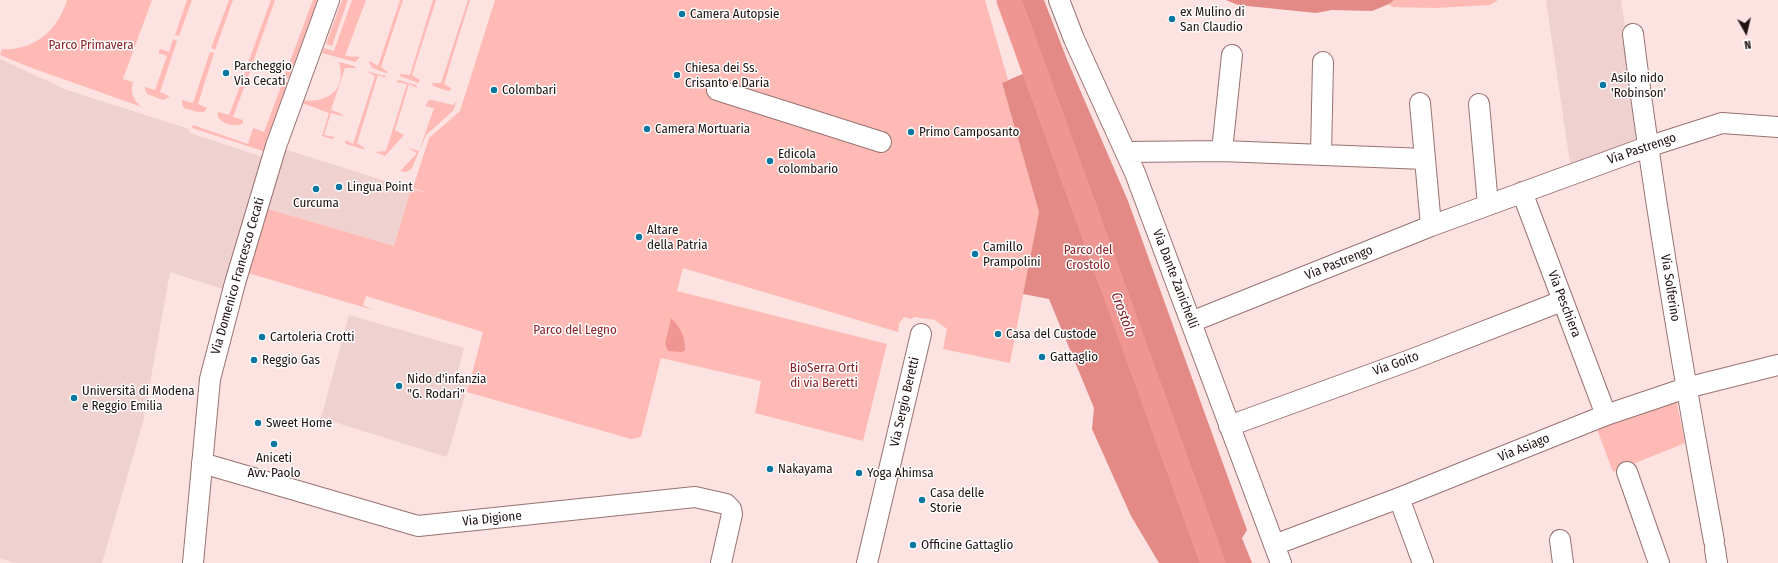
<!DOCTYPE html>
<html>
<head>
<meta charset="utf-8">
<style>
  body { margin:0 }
  #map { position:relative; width:1778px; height:563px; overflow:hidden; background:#fce2e0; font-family:"Fira Sans Condensed",sans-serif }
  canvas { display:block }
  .north { position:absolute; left:1726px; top:12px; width:40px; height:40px; -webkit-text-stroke:3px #fff; paint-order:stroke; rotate:172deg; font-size:11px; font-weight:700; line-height:16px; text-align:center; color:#211312 }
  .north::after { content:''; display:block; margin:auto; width:14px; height:18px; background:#211312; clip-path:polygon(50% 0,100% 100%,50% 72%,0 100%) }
</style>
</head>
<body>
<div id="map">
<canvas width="1778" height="563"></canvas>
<div class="north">N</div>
</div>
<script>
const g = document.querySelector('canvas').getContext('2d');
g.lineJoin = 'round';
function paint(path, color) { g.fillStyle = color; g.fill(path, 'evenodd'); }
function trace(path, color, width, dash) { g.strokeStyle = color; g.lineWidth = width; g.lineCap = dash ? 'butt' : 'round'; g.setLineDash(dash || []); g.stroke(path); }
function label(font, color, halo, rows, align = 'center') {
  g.font = font + ' "Fira Sans Condensed",sans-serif'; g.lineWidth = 3; g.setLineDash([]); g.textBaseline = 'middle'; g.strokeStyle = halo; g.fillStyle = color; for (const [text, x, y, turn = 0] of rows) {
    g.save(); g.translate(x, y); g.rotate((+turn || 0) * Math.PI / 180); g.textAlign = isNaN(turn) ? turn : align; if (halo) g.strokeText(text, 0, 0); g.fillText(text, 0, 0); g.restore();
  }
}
paint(new Path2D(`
  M 1546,0 L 1621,0 L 1642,145 L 1571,170 Z
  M 0,59 L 67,90 L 189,129 L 190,133 L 263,157 L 223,289 L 170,272 L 143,422 L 102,563 L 14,563 L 0,558 Z
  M 284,149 L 411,189 L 394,246 L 265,208 Z
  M 349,315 L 464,348 L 456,378 L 469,381 L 447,457 L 321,418 Z`), '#efd1cf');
paint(new Path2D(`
  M 67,0 L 152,0 L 123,79 L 133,82 C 130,92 133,101 142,107 L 29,67 L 0,55 L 2,49 C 34,51 58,30 67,0 Z
  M 187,0 L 192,0 L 179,36 L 175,35 Z
  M 229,0 L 233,0 L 215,50 L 211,48 Z
  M 271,0 L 275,0 L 252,65 L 248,63 Z
  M 313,0 L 317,0 L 317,2 L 289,78 L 284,77 Z
  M 342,0 L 348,0 L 332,46 L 326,44 Z
  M 352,0 L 366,0 L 345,56 L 360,57 L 355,62 L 322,53 L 324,48 L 334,51 Z
  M 400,0 L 403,0 L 381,67 L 388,72 L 386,73 L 372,68 L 369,62 L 370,61 L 378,66 Z
  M 433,0 L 436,0 L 412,75 L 420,80 L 418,83 L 400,76 L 400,74 L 410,75 Z
  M 468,0 L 470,0 L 444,84 L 451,88 L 451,90 L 448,91 L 433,86 L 432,83 L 441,83 Z
  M 495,0 L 985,0 L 1008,80 L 1002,83 L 1039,212 L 1010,363 L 943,349 L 947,329 L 935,320 L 915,317 L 911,319 L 904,317 L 899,324 L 898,332 L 683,268 L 677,291 L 887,344 L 863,441 L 755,413 L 761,381 L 661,358 L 641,437 L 631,439 L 467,392 L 483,332 L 366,296 L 363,305 L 373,310 L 248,273 L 265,208 L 394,246 L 411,189 L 428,193 L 413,188 L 429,138 L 460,111 Z
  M 1394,0 L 1498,0 L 1490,5 L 1435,8 L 1392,7 L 1389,4 Z
  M 173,39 L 177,41 L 160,92 L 169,96 L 169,97 L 163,100 L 147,94 L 144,87 L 155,90 L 167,56 L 159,53 L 159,50 L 161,49 L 169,52 Z
  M 210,52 L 214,53 L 198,104 L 207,108 L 204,112 L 198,112 L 184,108 L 182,104 L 182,100 L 193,103 Z
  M 339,62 L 354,66 L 356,68 L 345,68 L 331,110 L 342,114 L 342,116 L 331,113 L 324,135 L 335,137 L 332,139 L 322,136 L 329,113 L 302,103 L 303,100 C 329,104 347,88 339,62 Z
  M 247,68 L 251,69 L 233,117 L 243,120 L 243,123 C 236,128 223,124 218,117 L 218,112 L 229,115 Z
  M 366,71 L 385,76 L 386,78 L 378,75 L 357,143 L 365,148 L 363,149 L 346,144 L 345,142 L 346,140 L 353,144 L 375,76 Z
  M 399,80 L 416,85 L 417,88 L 409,84 L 395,130 L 404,135 L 385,156 L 375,152 L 386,151 L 407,84 L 396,82 Z
  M 283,81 L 288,83 L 263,151 L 192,128 L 193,125 L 248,144 L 253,128 L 264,132 Z
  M 429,100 L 432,100 L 453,105 L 457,101 L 453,111 L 426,135 L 412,168 L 407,172 L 400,171 L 417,153 L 408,148 L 419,151 L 434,108 L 425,106 Z
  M 1676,398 L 1685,443 L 1613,472 L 1595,424 Z`), '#ffbab6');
paint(new Path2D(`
  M 1018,0 L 1044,0 L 1068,62 L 1128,201 L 1247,530 L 1242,538 L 1252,563 L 1159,563 L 1131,516 L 1092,429 L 1094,408 L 1049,299 L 1023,294 L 1039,212 L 1002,83 L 1036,68 Z
  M 1226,0 L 1394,0 L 1389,4 L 1372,11 L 1332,10 L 1316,13 L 1238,5 Z`), '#e38a86');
paint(new Path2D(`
  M 671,318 C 681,328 685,336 685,350 L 682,352 L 668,351 L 665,344 Z`), '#f09692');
trace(new Path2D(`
  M 1009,0 L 1213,563`), '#f09692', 25);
const minor = new Path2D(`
  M 1059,0 L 1074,39 L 1135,173 L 1281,563
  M 1633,34 C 1654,204 1683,372 1714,541
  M 717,90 L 881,142
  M 1420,103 L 1431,226
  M 1479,104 L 1488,205
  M 1222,151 L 1232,55
  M 1126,152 L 1222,151 L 1425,159
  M 1321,154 L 1323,62
  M 1522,192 L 1606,415
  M 1191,322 L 1431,226 L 1647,147 L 1722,123 L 1778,127
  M 1229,426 L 1413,359 L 1562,301
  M 202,463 L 418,526 L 695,497 L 726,504 L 731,509 L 732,514 L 721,563
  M 1627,472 L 1659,563
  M 1399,498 L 1423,563
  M 1560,540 L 1563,563
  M 1274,545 L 1399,498 L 1606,415 L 1686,388 L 1778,365
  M 1715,549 L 1717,563
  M 193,563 L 210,379 L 235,283 L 276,146 L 329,0
  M 867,563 L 921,334`);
trace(minor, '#987270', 22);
trace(minor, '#fff', 20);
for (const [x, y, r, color] of [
  [682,14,4,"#0776a0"],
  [1172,19,4,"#0776a0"],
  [226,73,4,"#0776a0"],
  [677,75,4,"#0776a0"],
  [1603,85,4,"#0776a0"],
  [494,90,4,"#0776a0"],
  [647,129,4,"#0776a0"],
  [911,132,4,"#0776a0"],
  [770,161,4,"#0776a0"],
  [339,187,4,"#0776a0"],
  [316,189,4,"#0776a0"],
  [639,237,4,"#0776a0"],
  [975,254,4,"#0776a0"],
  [998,334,4,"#0776a0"],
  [262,337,4,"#0776a0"],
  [1042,357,4,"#0776a0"],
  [254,360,4,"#0776a0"],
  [399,386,4,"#0776a0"],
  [74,398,4,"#0776a0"],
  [258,423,4,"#0776a0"],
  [274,444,4,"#0776a0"],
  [770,469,4,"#0776a0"],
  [859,473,4,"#0776a0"],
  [922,500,4,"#0776a0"],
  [913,545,4,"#0776a0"]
]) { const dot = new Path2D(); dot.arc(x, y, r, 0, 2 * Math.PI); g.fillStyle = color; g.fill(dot); trace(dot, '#fff', 1.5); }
label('13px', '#211312', '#fff', [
  ["ex Mulino di",1180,12],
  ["San Claudio",1180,27],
  ["Camera Autopsie",690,14],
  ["Parcheggio",234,66],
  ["Via Cecati",234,81],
  ["Chiesa dei Ss.",685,68],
  ["Crisanto e Daria",685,83],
  ["Asilo nido",1611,78],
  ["'Robinson'",1611,93],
  ["Colombari",502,90],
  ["Camera Mortuaria",655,129],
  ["Primo Camposanto",919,132],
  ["Edicola",778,154],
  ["colombario",778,169],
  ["Lingua Point",347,187],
  ["Curcuma",316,203,"center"],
  ["Altare",647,230],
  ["della Patria",647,245],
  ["Camillo",983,247],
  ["Prampolini",983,262],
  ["Casa del Custode",1006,334],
  ["Cartoleria Crotti",270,337],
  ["Gattaglio",1050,357],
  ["Reggio Gas",262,360],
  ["Nido d'infanzia",407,379],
  ["\"G. Rodari\"",407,394],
  ["Università di Modena",82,391],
  ["e Reggio Emilia",82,406],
  ["Sweet Home",266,423],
  ["Aniceti",274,458,"center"],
  ["Avv. Paolo",274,473,"center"],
  ["Nakayama",778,469],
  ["Yoga Ahimsa",867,473],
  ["Casa delle",930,493],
  ["Storie",930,508],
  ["Officine Gattaglio",921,545]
], 'left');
label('13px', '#892227', '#fff', [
  ["Parco Primavera",91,45],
  ["Parco del",1088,250],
  ["Crostolo",1088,265],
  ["Parco del Legno",575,330],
  ["BioSerra Orti",824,368],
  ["di via Beretti",824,383]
]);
label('13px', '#211312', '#fff', [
  ["Via Pastrengo",1642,149,-19],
  ["Via Pastrengo",1339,263,-22],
  ["Via Domenico Francesco Cecati",238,276,-74],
  ["Via Dante Zanichelli",1175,279,69],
  ["Via Solferino",1670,288,81],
  ["Via Peschiera",1564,304,69],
  ["Via Goito",1396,364,-20],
  ["Via Sergio Beretti",905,402,-77],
  ["Via Asiago",1524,448,-22],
  ["Via Digione",492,519,-6]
]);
label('italic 14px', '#821a21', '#fff', [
  ["Crostolo",1123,315,70]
]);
</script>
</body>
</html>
